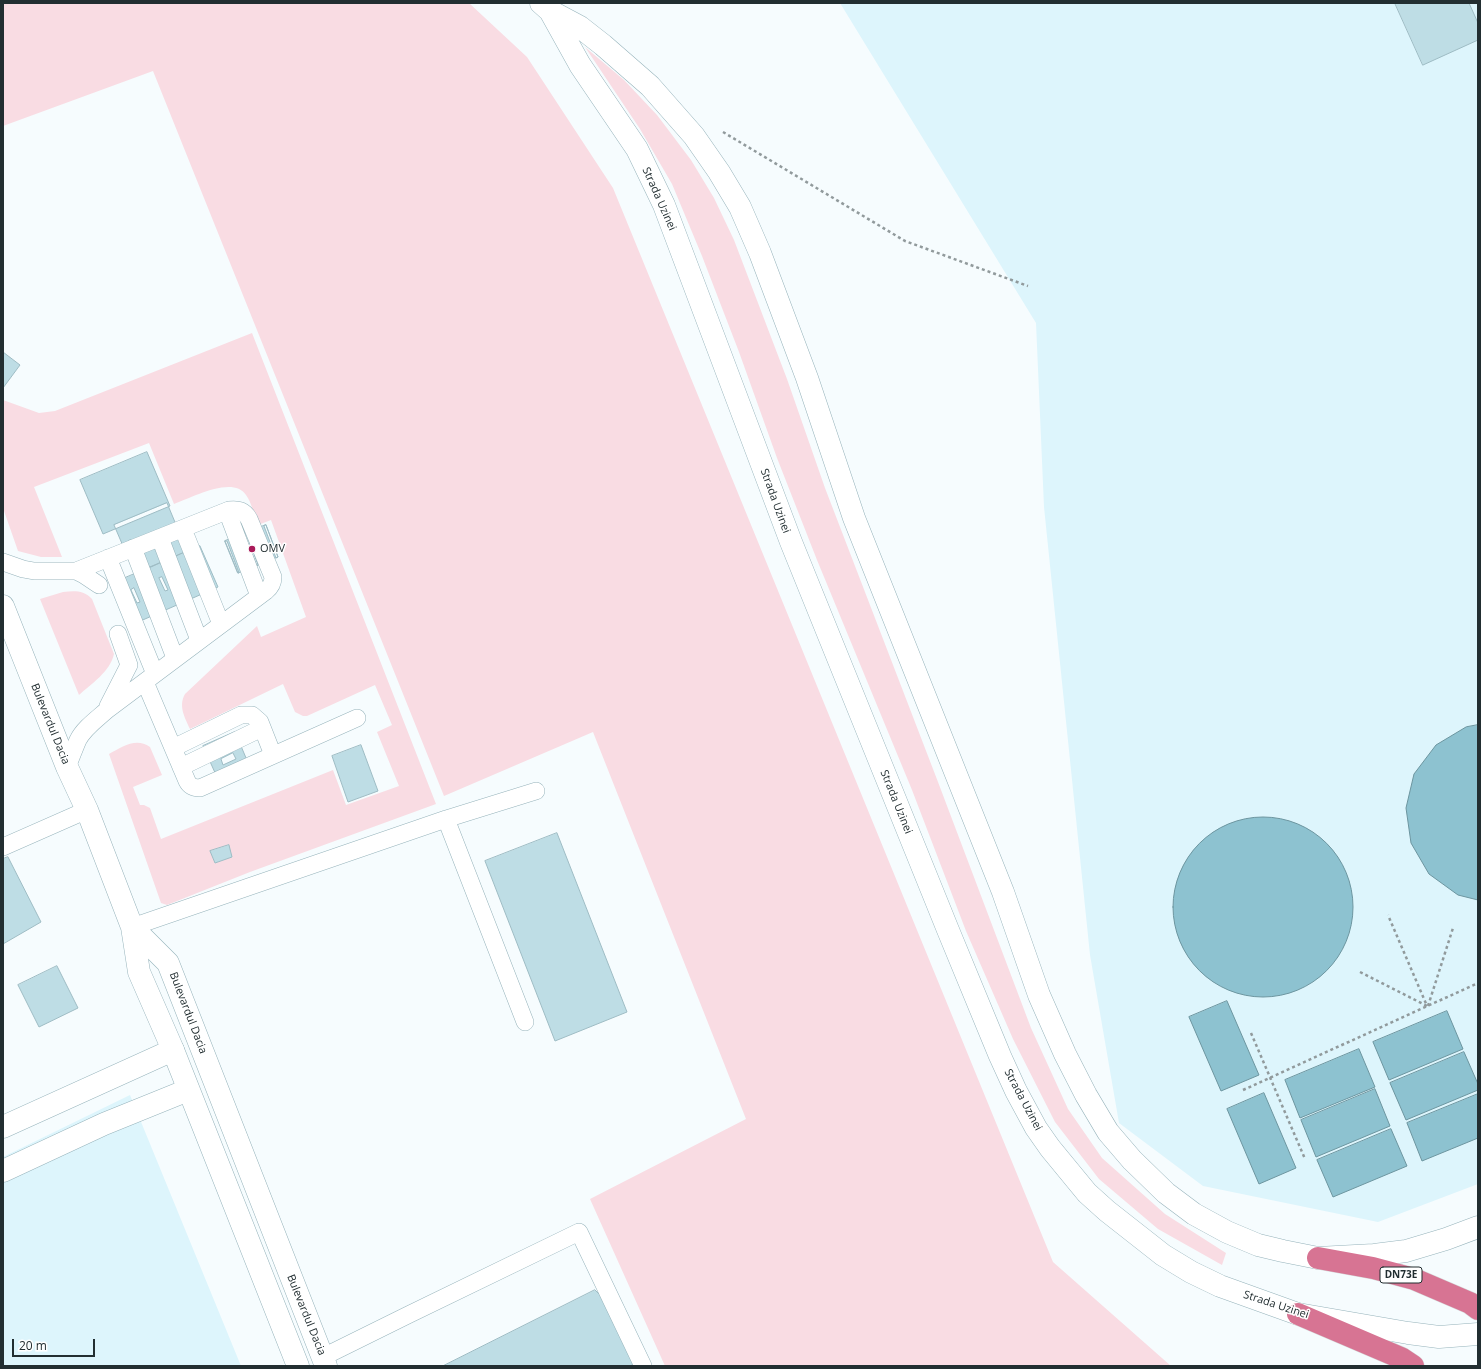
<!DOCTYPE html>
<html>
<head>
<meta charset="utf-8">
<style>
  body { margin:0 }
  #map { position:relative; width:1481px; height:1369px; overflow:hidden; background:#f6fcfe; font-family:"Open Sans",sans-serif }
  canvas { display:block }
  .frame { position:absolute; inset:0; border:4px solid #222e31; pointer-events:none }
  .scale { position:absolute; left:12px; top:1339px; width:83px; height:18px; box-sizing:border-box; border:2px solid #222e31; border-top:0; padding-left:5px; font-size:12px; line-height:14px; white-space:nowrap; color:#222e31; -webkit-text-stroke:3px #fff; paint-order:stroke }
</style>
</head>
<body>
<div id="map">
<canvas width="1481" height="1369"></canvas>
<div class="frame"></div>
<div class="scale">20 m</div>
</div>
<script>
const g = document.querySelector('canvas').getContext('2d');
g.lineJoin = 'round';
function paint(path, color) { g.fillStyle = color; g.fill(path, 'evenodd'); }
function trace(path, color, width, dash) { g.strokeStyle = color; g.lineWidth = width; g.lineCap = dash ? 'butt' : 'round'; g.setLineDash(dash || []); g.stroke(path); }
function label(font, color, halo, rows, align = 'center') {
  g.font = font + ' "Open Sans",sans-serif'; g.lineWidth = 3; g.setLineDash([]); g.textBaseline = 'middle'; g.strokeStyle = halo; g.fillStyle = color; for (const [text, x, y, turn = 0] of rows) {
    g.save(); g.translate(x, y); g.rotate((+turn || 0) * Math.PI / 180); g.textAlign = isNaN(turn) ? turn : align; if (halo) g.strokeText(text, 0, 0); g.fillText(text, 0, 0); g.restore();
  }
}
paint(new Path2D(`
  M 840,3 L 1478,3 L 1478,1184 L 1378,1222 L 1203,1186 L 1119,1123 L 1090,955 L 1044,507 L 1036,323 Z
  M 130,1095 L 241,1366 L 3,1366 L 3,1157 Z`), '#ddf5fc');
paint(new Path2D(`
  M 3,3 L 469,3 L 527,57 L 613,188 L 1053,1262 L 1171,1366 L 665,1366 L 590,1199 L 746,1119 L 593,732 L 444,796 L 153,71 L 3,126 Z
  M 585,47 L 624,80 L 657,115 L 691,160 L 714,198 L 734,240 L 787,379 L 825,488 L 938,782 L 1031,1028 L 1068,1109 L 1102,1158 L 1165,1214 L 1226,1253 L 1222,1265 L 1158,1229 L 1099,1179 L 1055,1122 L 1013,1039 L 966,931 L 912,790 L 817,560 L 777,458 L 739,352 L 702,256 L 672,184 L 640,129 Z
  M 252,333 L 436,804 L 250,872 L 167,905 L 161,903 L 109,754 C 122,747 136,737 150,747 L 162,775 L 133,787 L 140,805 L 144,805 L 150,808 L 161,839 L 333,770 L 346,805 L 399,786 L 377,732 L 392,725 L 375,685 L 307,716 L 303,716 L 295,712 L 283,684 L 190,729 C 185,718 178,706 185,694 L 257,626 L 261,637 L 306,617 L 271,520 L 258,525 C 254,516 252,503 246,495 C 233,475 191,498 174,504 L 149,443 L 34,487 L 62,557 L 41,557 L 18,551 L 3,508 L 3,400 L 39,413 L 55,411 ZM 228,845 L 232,857 L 215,863 L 211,851 Z
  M 63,592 C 75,591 83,590 92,599 L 114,654 C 110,672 91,684 79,695 L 40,599 Z`), '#f9dce3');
const water = new Path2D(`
  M 1478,725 L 1478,900 L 1458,895 L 1429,874 L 1411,843 L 1406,808 L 1414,774 L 1436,745 L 1466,727 Z
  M1173 907a90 90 0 1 1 180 0a90 90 0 1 1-180 0Z
  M 1227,1001 L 1259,1075 L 1221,1091 L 1189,1017 Z
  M 1447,1011 L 1463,1049 L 1389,1080 L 1373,1042 Z
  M 1359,1049 L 1375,1087 L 1300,1118 L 1285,1080 Z
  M 1464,1052 L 1478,1084 L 1478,1090 L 1406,1120 L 1390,1083 Z
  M 1375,1089 L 1390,1126 L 1316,1157 L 1301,1120 Z
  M 1264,1093 L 1296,1168 L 1259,1184 L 1227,1109 Z
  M 1478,1094 L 1478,1138 L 1422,1161 L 1407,1123 Z
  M 1391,1129 L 1407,1166 L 1333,1197 L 1317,1160 Z`);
paint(water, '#8dc2d0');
trace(water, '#6d96a0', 1);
const building = new Path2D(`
  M 1395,3 L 1469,3 L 1478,23 L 1478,40 L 1423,65 Z
  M 3,352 L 20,365 L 3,388 Z
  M 147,452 L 170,506 L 103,534 L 80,480 Z
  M 167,503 L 187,551 L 135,574 L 114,525 Z
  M 266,525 L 278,557 L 238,573 L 225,541 Z
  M 266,525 L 278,557 L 276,558 L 264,526 Z
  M 246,533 L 258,565 L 257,566 L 244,534 Z
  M 225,541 L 227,541 L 239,573 L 238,573 Z
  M 200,546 L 218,587 L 129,626 L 111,584 Z
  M 162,577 L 168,590 L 165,591 L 159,578 Z
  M 134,588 L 140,602 L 137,603 L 131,590 Z
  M 235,732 L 252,772 L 221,786 L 203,746 Z
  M 361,745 L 378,791 L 348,802 L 332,756 Z
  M 233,753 L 236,759 L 223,765 L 221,759 Z
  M 557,833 L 627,1012 L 555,1041 L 485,861 Z
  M 229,845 L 232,857 L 215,863 L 210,851 Z
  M 8,857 L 41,922 L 3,944 L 3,859 Z
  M 57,966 L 78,1008 L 39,1027 L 18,985 Z
  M 595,1290 L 602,1297 L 633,1360 L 632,1366 L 443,1366 Z`);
paint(building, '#bedde5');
trace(building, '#9ebcc4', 1);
const lane = new Path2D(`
  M 227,511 L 259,596
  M 183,529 L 221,624
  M 160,538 L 199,640
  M 133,548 L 175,658
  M 108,558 L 155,674
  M 3,562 L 23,569 L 34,571 L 76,571 L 84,575 L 99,585
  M 145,682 L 187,781 C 190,787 194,788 200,788 L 357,718
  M 108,706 L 129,665 L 118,634
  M 173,748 L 241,715 L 252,715 L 260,722 L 273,755
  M 67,767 C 71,758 74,749 78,740 C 84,728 97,719 107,710 L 266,591 C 271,587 273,583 273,577 L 249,519 C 244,510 238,509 229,510 L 76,571
  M 181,767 L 262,728
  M 446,819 L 525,1022
  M 3,847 L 87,810
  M 132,927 L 446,819 L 536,791
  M 323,1357 L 410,1314 L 579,1232 L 643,1366`);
const street = new Path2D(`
  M 3,1127 L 173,1050
  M 3,1171 L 104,1124 L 188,1090`);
const secondary = new Path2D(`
  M 541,3 L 550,11 L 580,65 L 637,149 L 664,205 L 791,542 L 948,930 L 1000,1056 L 1016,1091 L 1036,1128 L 1050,1148 L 1087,1193 L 1107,1211 L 1163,1255 L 1191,1272 L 1220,1286 L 1298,1314 L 1408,1333 L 1439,1337 L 1478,1334
  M 550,11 L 580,27 L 603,45 L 650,86 L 694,136 L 719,172 L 740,207 L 760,253 L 807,378 L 854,518 L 1003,892 L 1039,995 L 1065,1054 L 1086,1095 L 1108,1132 L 1132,1160 L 1166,1193 L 1194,1214 L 1227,1232 L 1258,1245 L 1283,1251 L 1318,1258 L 1374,1255 L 1406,1251 L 1446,1239 L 1478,1227
  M 3,606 L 67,767 L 87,810 L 132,927 L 168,963 L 326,1366
  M 132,927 L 139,972 L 173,1050 L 298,1366`);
const highway = new Path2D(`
  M 1318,1258 L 1373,1268 L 1414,1279 L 1470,1303 L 1478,1309
  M 1298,1314 L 1401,1358 L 1413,1366`);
trace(lane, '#96b3bb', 18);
trace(street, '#96b3bb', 23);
trace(secondary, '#96b3bb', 23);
trace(highway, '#d7d9da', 23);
trace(new Path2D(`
  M 723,132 L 905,241 L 1028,286
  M 1360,972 L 1427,1006 L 1388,915
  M 1428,1006 L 1453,928
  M 1251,1033 L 1305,1159
  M 1243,1090 L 1478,983`), '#919a9c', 2.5, [3, 3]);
trace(lane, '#fff', 17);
trace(street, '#fff', 22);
trace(secondary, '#fff', 22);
trace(highway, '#d77493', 22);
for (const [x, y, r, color] of [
  [252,549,4,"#a91a59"]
]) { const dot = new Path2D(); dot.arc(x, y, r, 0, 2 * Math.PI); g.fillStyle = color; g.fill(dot); trace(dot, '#fff', 1.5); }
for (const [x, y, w] of [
  [1401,1275,42]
]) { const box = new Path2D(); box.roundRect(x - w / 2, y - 8, w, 16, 3); g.fillStyle = '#fff'; g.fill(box); trace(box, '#222e31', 1); }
label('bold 10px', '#222e31', null, [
  ["DN73E",1401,1275]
]);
label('11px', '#222e31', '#fff', [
  ["Strada Uzinei",659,199,66],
  ["Strada Uzinei",775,501,70],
  ["Bulevardul Dacia",50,724,68],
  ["Strada Uzinei",896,802,68],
  ["Bulevardul Dacia",188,1013,69],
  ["Strada Uzinei",1023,1100,62],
  ["Strada Uzinei",1276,1305,18],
  ["Bulevardul Dacia",306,1315,68]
]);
label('11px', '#222e31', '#fff', [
  ["OMV",260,549]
], 'left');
</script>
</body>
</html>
